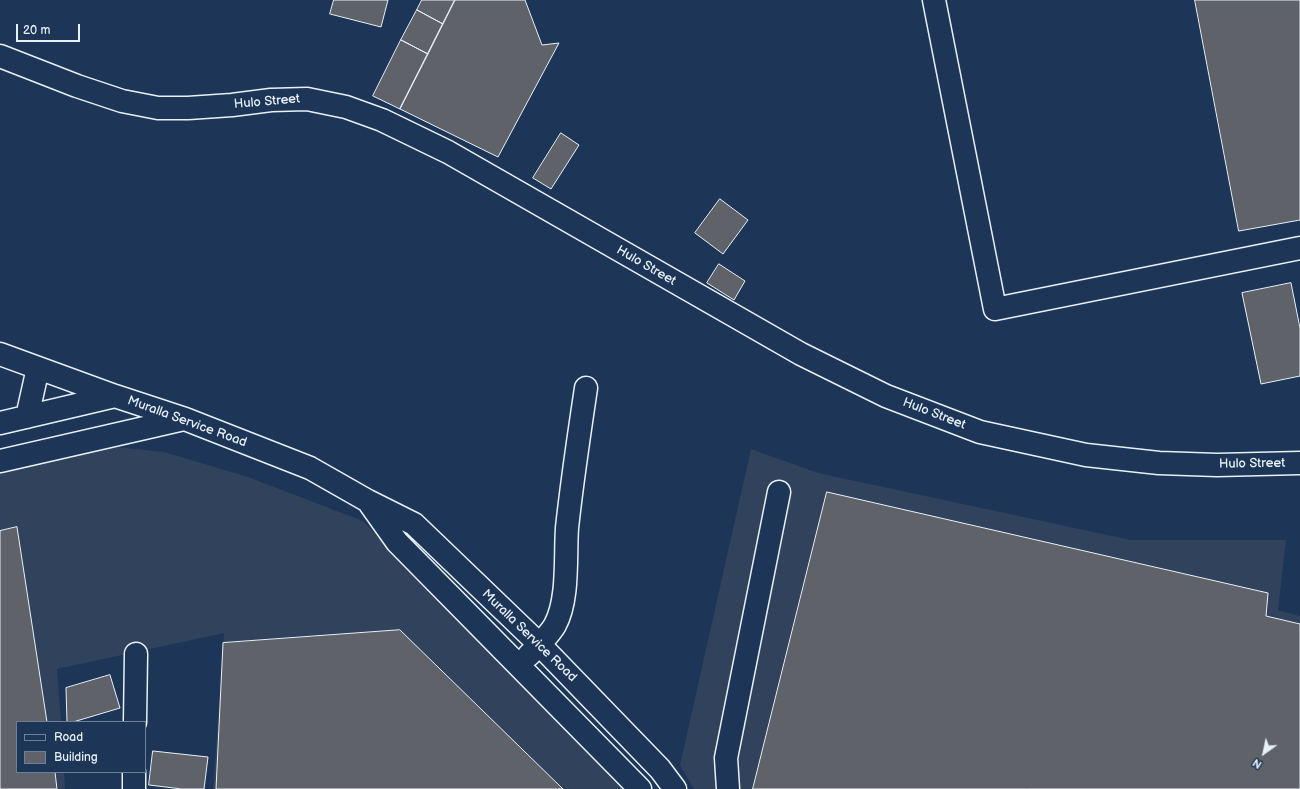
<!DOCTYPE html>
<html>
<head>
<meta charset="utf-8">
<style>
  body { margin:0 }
  #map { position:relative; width:1300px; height:789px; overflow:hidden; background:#1d3557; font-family:"Balsamiq Sans",sans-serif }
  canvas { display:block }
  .legend { position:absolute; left:16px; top:721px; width:130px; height:52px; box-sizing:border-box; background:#1d3557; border:1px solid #6e8097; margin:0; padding:5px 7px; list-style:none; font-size:12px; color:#e8f1f8 }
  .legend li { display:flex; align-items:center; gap:8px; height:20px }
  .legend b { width:20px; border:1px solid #6e8097 }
  .north { position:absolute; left:1244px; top:733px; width:40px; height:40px; -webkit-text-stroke:3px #1d3557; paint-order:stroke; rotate:213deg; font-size:11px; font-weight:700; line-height:16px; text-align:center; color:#e8f1f8 }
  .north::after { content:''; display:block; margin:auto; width:14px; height:18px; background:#e8f1f8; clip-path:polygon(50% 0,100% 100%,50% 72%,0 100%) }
  .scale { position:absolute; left:16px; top:24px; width:64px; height:18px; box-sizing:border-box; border:2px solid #e8f1f8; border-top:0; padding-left:5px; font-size:12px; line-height:14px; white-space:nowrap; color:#e8f1f8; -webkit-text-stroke:3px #1d3557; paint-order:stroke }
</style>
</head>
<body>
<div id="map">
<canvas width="1300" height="789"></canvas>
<ul class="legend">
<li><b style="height:5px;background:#1d3557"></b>Road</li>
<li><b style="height:11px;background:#5f6269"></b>Building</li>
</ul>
<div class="north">N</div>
<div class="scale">20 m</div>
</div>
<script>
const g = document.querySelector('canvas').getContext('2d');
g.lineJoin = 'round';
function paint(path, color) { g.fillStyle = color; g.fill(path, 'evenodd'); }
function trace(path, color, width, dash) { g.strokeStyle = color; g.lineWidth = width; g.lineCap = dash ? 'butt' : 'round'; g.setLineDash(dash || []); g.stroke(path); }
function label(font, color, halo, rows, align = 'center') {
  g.font = font + ' "Balsamiq Sans",sans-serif'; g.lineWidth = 4; g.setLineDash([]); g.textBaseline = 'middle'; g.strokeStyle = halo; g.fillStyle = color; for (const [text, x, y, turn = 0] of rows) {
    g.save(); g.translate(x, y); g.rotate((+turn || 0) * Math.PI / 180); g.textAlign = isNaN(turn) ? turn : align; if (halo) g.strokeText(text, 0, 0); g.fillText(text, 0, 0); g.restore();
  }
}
paint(new Path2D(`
  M 115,447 L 164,452 L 248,477 L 363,521 L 622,789 L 213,789 L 224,633 L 57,669 L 61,722 L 17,722 L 17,772 L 64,772 L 65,789 L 0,789 L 0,473 Z
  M 751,449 L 818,473 L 1131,540 L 1286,540 L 1278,610 L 1300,616 L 1300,789 L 694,789 L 680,765 Z`), '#31425c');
const building = new Path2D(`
  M 334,0 L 388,0 L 381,27 L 330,14 Z
  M 422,0 L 455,0 L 443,24 L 417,10 Z
  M 455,0 L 525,0 L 542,45 L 559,43 L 498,157 L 400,109 Z
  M 1195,0 L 1300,0 L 1300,220 L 1239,231 Z
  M 417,10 L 443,24 L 428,54 L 401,40 Z
  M 401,40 L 428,54 L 400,109 L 373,96 Z
  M 561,133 L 579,145 L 551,189 L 533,178 Z
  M 720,199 L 748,220 L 723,254 L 695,233 Z
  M 719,264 L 745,281 L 734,300 L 707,283 Z
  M 1291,283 L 1300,328 L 1300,376 L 1261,384 L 1242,293 Z
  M 827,492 L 1268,593 L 1266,616 L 1300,624 L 1300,789 L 753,789 Z
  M 17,527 L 47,722 L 17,722 L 17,772 L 55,772 L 57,789 L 0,789 L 0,531 Z
  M 400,630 L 563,789 L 216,789 L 223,643 Z
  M 110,675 L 120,708 L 73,722 L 67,722 L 66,688 Z
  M 153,751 L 208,757 L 204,789 L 182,789 L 149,785 Z`);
paint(building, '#5f6269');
trace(building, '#e8f1f8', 1);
const minor = new Path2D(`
  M 934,0 L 995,309 L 1300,248
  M 0,56 L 77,86 L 122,101 L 158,108 L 188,108 L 232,105 L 271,100 L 307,99 L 346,107 L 382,120 L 448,152 L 801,354 L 886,396 L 980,432 L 1086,455 L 1159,463 L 1217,465 L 1300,463
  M 0,354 L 115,396 L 185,419 L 310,468 L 368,501 L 414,524 L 539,644 L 660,769 L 675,789
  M 27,417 L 38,368
  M 0,423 L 115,396
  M 0,461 L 184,419
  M 370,504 L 397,542 L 640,789
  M 529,655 C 537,647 550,634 555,625 C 569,599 565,557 567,528 C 572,481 579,435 586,388
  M 135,722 L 136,654
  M 134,789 L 134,772
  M 728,789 L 726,758 L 779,492`);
trace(minor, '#e8f1f8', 25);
trace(minor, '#1d3557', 22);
label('13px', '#e8f1f8', '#1d3557', [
  ["Hulo Street",267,102,-5],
  ["Hulo Street",646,266,30],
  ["Hulo Street",934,414,21],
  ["Muralla Service Road",187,422,20],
  ["Hulo Street",1252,464,-1],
  ["Muralla Service Road",529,636,44]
]);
</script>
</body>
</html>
